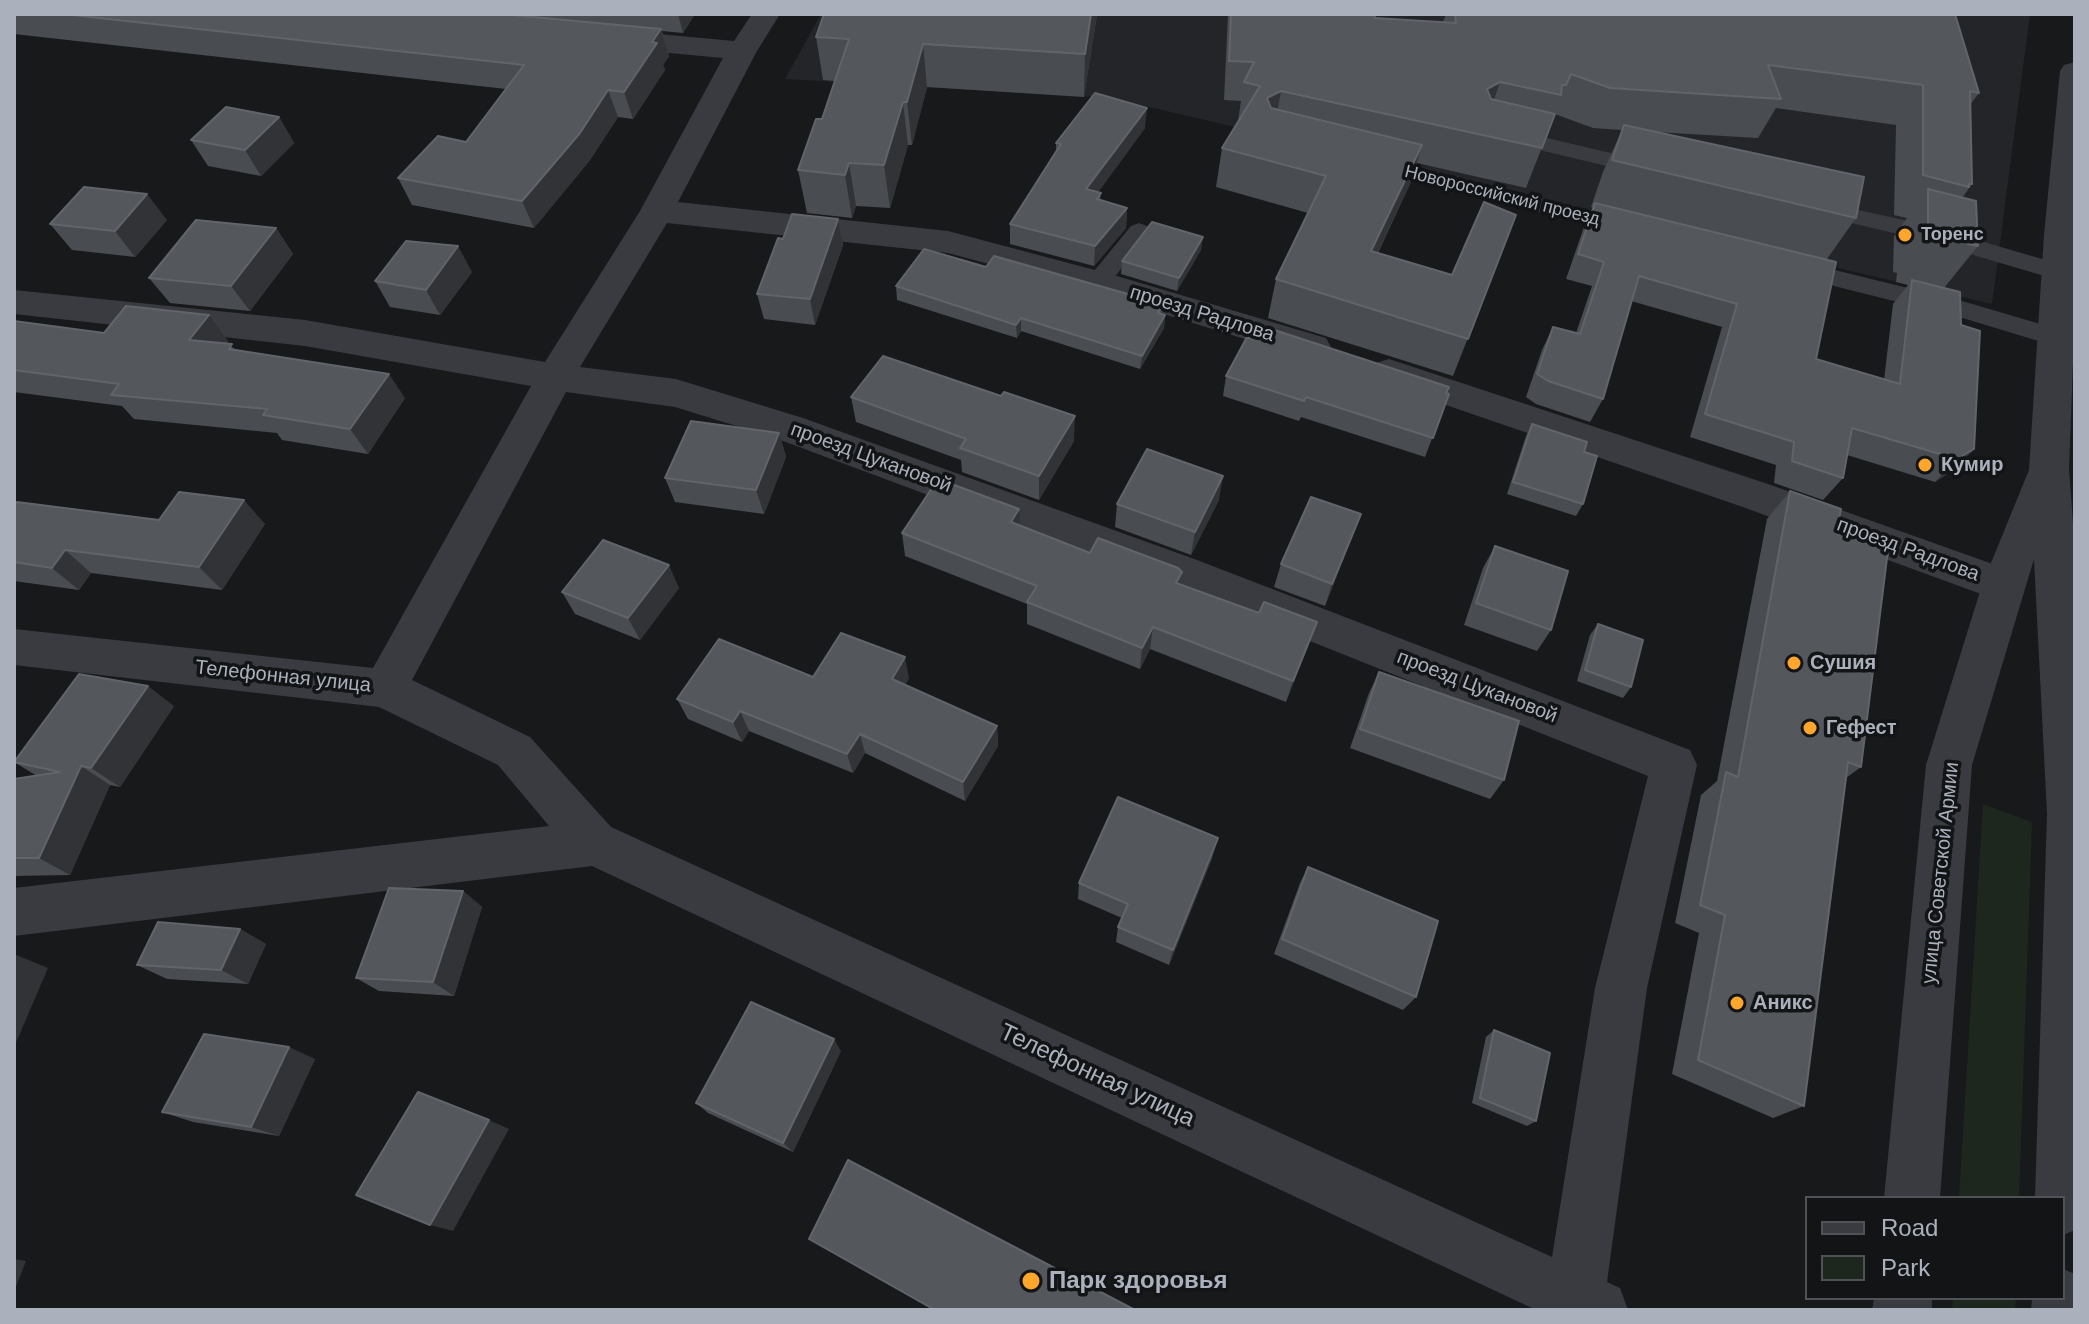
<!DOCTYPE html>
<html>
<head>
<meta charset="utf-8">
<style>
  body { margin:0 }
  #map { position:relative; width:2089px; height:1324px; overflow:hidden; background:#18191b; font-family:Helvetica,sans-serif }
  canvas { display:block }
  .frame { position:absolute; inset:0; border:16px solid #aab1bc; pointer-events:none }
  .legend { position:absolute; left:1805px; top:1196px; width:260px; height:104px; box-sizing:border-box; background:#131416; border:2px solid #4f5358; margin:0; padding:10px 14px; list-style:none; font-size:24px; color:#aab1bc }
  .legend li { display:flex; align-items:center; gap:16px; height:40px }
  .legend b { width:40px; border:2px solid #4f5358 }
</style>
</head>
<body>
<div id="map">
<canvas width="2089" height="1324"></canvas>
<div class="frame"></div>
<ul class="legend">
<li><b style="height:10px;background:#393b40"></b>Road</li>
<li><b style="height:22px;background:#1e271e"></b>Park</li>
</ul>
</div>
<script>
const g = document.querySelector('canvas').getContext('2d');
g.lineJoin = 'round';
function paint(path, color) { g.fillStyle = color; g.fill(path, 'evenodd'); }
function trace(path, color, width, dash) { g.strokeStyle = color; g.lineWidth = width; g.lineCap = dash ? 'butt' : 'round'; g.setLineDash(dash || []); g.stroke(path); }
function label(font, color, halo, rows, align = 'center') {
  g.font = font + ' Helvetica,sans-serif'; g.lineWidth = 7; g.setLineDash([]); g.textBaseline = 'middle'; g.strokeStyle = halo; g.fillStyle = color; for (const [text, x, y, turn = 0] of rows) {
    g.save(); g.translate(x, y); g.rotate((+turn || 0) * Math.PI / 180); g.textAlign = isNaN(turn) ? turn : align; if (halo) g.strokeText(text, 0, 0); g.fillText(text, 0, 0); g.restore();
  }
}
paint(new Path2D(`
  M 821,14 L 2030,14 L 1992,304 L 1111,98 L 785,79 Z`), '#242528');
paint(new Path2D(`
  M 1983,804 L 2032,822 L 2019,1198 L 1959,1198 Z
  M 1953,1298 L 2016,1298 L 2015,1310 L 1952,1310 Z`), '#1e271e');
paint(new Path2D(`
  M 1505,128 L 1657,164 L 1660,169 L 1657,174 L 1649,176 L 1497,140 L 1494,135 L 1497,130 Z
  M 1375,158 L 1627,220 L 1635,222 L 1639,227 L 1635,232 L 1627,234 L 1367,170 L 1364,165 L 1367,160 Z
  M 1817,201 L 1922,224 L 2066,266 L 2070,272 L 2066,278 L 2058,280 L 1919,239 L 1809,213 L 1806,208 L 1809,203 Z
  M 1139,223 L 1147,226 L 1151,231 L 1147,236 L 1106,288 L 1090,288 L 1086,282 L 1090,276 L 1131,226 Z
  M 1794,260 L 1969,303 L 2064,331 L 2067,337 L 2064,343 L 2055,346 L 1966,319 L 1786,274 L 1782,268 L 1786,262 Z`), '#393b40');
paint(new Path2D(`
  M 752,14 L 780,14 L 757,51 L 678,202 L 948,231 L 1110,274 L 1326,338 L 1331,347 L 1326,356 L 1313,360 L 1089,291 L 948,253 L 667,223 L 580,367 L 676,379 L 803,418 L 1197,560 L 1690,750 L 1697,765 L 1647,988 L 1607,1282 L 1620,1288 L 1628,1310 L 1536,1310 L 592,866 L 14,936 L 14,888 L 549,826 L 498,765 L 379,707 L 14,665 L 14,629 L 373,668 L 531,386 L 305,346 L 14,314 L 14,290 L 305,320 L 545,362 L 640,211 L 723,58 L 605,47 L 595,44 L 590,38 L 595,32 L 605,29 L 734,41 ZM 566,392 L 675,407 L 775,438 L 1167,584 L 1648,776 L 1595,988 L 1552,1257 L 611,827 L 530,737 L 412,680 Z
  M 1389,359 L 1768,484 L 2018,573 L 2024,585 L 2018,597 L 2003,602 L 1740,506 L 1376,381 L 1370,372 L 1376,363 Z`), '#393b40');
paint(new Path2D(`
  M 2075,62 L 2075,310 L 2069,468 L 2075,551 L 2075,1230 L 2063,1235 L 2063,1198 L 2035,1198 L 2047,814 L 2034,559 L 1972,765 L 1940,1198 L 1884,1198 L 1926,765 L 1982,585 L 2029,470 L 2044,235 L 2060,71 L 2064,65 Z
  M 2063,1269 L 2075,1274 L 2075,1310 L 2031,1310 L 2032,1298 L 2063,1298 Z
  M 1874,1298 L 1932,1298 L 1932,1310 L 1872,1310 Z`), '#393b40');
paint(new Path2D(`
  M 14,14 L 695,14 L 683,33 L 662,31 L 669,56 L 663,65 L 665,70 L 633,119 L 618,117 L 590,160 L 534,228 L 412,205 L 398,178 L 466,142 L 506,89 L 14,34 Z
  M 1097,14 L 1084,97 L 927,87 L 912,145 L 908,145 L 890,208 L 856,206 L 852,218 L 807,213 L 798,170 L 822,119 L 835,81 L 823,80 L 816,37 Z
  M 1228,14 L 1374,14 L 1375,18 L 1443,22 L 1446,14 L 1955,14 L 1979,93 L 1970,105 L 1972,184 L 1962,198 L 1978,246 L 1944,288 L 1961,325 L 1974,449 L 1952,471 L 1935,482 L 1847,455 L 1843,478 L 1823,500 L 1774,483 L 1776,465 L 1690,437 L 1722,327 L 1631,301 L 1603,399 L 1590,422 L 1536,404 L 1526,397 L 1542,350 L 1553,327 L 1576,333 L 1592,286 L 1566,279 L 1584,227 L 1593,208 L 1591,207 L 1603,172 L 1622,130 L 1593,128 L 1555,114 L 1526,188 L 1417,163 L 1410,184 L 1378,253 L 1452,275 L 1516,215 L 1453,376 L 1268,318 L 1276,279 L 1308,213 L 1216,187 L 1222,148 L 1238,121 L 1241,101 L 1224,100 ZM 1776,108 L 1896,125 L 1894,215 L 1907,218 L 1894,236 L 1893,272 L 1897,273 L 1896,282 L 1908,285 L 1893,304 L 1884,380 L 1816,359 L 1827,259 L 1856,218 L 1655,132 L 1758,138 Z
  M 279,117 L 294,143 L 261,176 L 208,166 L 191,140 Z
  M 1145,128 L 1098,192 L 1101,193 L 1100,200 L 1127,208 L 1126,228 L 1094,266 L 1010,244 L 1010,224 L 1056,153 L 1056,143 Z
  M 838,219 L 843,245 L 815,325 L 764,319 L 757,294 Z
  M 167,220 L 135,257 L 72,250 L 50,224 Z
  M 276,228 L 293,254 L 250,311 L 170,303 L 149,278 Z
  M 1201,250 L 1177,291 L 1121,274 L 1122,261 Z
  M 986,267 L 1163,304 L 1162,314 L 1165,315 L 1164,328 L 1140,369 L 1021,331 L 1017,338 L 897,300 L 896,286 Z
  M 472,272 L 440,315 L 390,307 L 375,281 Z
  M 14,321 L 104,333 L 228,341 L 226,344 L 237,350 L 405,398 L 368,454 L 282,440 L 277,433 L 134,419 L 122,406 L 14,392 Z
  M 1226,376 L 1449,394 L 1425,457 L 1301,417 L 1299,421 L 1223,396 Z
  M 851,397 L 1074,441 L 1039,500 L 962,472 L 961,460 L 856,422 Z
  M 1532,424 L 1583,504 L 1576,516 L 1507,494 L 1526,436 Z
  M 779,433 L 786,457 L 764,514 L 675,502 L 665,478 Z
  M 1790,491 L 1836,533 L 1861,767 L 1846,778 L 1804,1106 L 1773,1118 L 1672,1074 L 1699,933 L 1675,923 L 1701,795 L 1717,781 L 1767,519 Z
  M 1219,500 L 1191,555 L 1115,527 L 1117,504 Z
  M 14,505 L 159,520 L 265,524 L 222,590 L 91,573 L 79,590 L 14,581 Z
  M 1019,526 L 1090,553 L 1259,613 L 1317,622 L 1286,702 L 1150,649 L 1140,669 L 1027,624 L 1027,604 L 905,556 L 902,533 Z
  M 1352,537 L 1325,606 L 1274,587 L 1281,564 Z
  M 1495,546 L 1551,630 L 1537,651 L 1464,625 L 1483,568 Z
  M 679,588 L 640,640 L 575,614 L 562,592 Z
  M 1598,624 L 1631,687 L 1623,698 L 1577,681 L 1590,635 Z
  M 1379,672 L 1504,780 L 1490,799 L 1350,748 L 1369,693 Z
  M 813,677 L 909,678 L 905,685 L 997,726 L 998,746 L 965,801 L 865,753 L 853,773 L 749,731 L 742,742 L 688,719 L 677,699 Z
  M 174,706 L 120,787 L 110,785 L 70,875 L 14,876 L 14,779 L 37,776 L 14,762 Z
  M 1213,856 L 1169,965 L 1116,942 L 1118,927 L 1122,918 L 1078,899 L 1079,883 Z
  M 1308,867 L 1416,997 L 1403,1010 L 1274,954 L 1300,883 Z
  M 463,891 L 482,907 L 454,996 L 379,991 L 356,978 Z
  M 240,929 L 266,944 L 248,984 L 167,979 L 137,965 Z
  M 1494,1030 L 1536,1121 L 1527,1126 L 1472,1103 L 1486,1037 Z
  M 841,1051 L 793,1152 L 708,1113 L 696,1103 Z
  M 315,1059 L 279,1136 L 193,1122 L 162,1112 Z
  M 809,1239 L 1136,1310 L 933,1310 Z`), '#494c50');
paint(new Path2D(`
  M 678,14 L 695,14 L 683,33 Z
  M 1091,14 L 1097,14 L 1084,97 L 1085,54 Z
  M 661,29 L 669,56 L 663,65 L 665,70 L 633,119 L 624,92 Z
  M 923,44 L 927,87 L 912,145 L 907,102 Z
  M 1500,82 L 1487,121 L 1487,89 Z
  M 608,90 L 618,117 L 590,160 L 534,228 L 522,201 Z
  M 1281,91 L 1274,130 L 1267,98 Z
  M 903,102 L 908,145 L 890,208 L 884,165 Z
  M 1147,108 L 1145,128 L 1086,209 L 1086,189 Z
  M 279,117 L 294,143 L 261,176 L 245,150 Z
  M 1422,145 L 1410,184 L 1360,290 L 1371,251 Z
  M 849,163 L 856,206 L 852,218 L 845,175 Z
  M 147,194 L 167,220 L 135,257 L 115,231 Z
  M 1127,208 L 1126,228 L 1094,266 L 1095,246 Z
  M 838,219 L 843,245 L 815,325 L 810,299 Z
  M 276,228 L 293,254 L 250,311 L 231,286 Z
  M 1203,237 L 1201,250 L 1177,291 L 1179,278 Z
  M 458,246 L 472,272 L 440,315 L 426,290 Z
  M 209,315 L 228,341 L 210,365 L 189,340 Z
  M 1165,315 L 1164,328 L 1140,369 L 1142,356 Z
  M 1021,318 L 1021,331 L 1017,338 L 1016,325 Z
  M 389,374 L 405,398 L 368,454 L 350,429 Z
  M 1075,416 L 1074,441 L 1039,500 L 1039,476 Z
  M 779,433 L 786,457 L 764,514 L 756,490 Z
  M 1974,449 L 1952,471 L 1935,482 L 1957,459 Z
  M 1223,476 L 1219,500 L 1191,555 L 1195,532 Z
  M 244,500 L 265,524 L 222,590 L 199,567 Z
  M 1019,509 L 1020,532 L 1011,522 Z
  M 1361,514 L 1325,606 L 1332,584 Z
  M 65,550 L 91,573 L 79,590 L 52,568 Z
  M 669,565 L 679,588 L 640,640 L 628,618 Z
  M 1317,622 L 1309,644 L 1286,702 L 1293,681 Z
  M 1153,627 L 1150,649 L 1140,669 L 1142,648 Z
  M 905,657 L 909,678 L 897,699 L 892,679 Z
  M 148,686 L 174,706 L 120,787 L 91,768 Z
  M 740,711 L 749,731 L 742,742 L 733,722 Z
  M 997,726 L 998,746 L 965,801 L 963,782 Z
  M 860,734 L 865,753 L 853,773 L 847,754 Z
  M 81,766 L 110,785 L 70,875 L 39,858 Z
  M 1218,838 L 1213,856 L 1169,965 L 1173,950 Z
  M 463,891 L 482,907 L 454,996 L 433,982 Z
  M 240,929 L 266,944 L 248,984 L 221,970 Z
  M 14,954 L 48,968 L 15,1045 L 14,1045 Z
  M 834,1039 L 841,1051 L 793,1152 L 783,1143 Z
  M 289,1047 L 315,1059 L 279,1136 L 251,1127 Z
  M 489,1120 L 509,1129 L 453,1231 L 430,1225 Z
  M 14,1259 L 26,1261 L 14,1292 Z`), '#313336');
const building = new Path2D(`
  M 63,14 L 501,14 L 661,29 L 652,42 L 657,43 L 624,92 L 608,90 L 580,133 L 522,201 L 398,178 L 438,136 L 466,142 L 524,65 Z
  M 824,14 L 1091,14 L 1085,54 L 923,44 L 907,102 L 903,102 L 884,165 L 849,163 L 845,175 L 798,170 L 816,119 L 822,119 L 849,39 L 816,37 Z
  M 1231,14 L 1374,14 L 1375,18 L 1456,23 L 1455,14 L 1955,14 L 1979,93 L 1970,91 L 1972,184 L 1969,184 L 1969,187 L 1923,175 L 1923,85 L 1768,65 L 1781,99 L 1610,88 L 1571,74 L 1566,85 L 1562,85 L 1561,95 L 1500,82 L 1487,89 L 1491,99 L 1555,114 L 1542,148 L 1281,91 L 1267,98 L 1271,108 L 1422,145 L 1371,251 L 1452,275 L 1484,202 L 1516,215 L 1468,339 L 1276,279 L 1326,176 L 1222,148 L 1260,86 L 1244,82 L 1254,62 L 1229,61 Z
  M 1095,93 L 1147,108 L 1086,189 L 1101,193 L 1097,199 L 1127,208 L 1095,246 L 1010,224 L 1061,144 L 1056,143 Z
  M 226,107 L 279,117 L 245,150 L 191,140 Z
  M 1624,125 L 1864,177 L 1856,218 L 1612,160 Z
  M 84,187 L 147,194 L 115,231 L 50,224 Z
  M 1928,189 L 1976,201 L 1978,246 L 1931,236 L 1932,227 L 1928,226 Z
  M 1595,203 L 1836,262 L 1816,359 L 1900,384 L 1912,280 L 1960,292 L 1961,325 L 1980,331 L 1974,449 L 1957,459 L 1852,428 L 1843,478 L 1792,461 L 1794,442 L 1705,414 L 1737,304 L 1639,276 L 1603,399 L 1548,381 L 1537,374 L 1553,327 L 1580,334 L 1604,262 L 1578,254 Z
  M 792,214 L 838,219 L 810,299 L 757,294 L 778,238 L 783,239 Z
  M 196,220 L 276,228 L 231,286 L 149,278 Z
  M 1152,222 L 1203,237 L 1179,278 L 1122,261 Z
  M 406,241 L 458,246 L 426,290 L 375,281 Z
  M 924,249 L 986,267 L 994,256 L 1163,304 L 1158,313 L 1165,315 L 1142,356 L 1021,318 L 1016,325 L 896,286 Z
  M 126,306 L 209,315 L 189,340 L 232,344 L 229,349 L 389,374 L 350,429 L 263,415 L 267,409 L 111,395 L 119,384 L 14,370 L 14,321 L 104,333 Z
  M 1259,325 L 1449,387 L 1446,393 L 1449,394 L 1433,438 L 1306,397 L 1304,401 L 1226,376 L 1247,337 L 1252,339 Z
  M 883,356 L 1001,396 L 1004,392 L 1075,416 L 1039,476 L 960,448 L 966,439 L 851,397 Z
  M 691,421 L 779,433 L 756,490 L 665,478 Z
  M 1532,424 L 1587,442 L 1584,452 L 1597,456 L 1583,504 L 1513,482 Z
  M 1147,449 L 1223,476 L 1195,532 L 1117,504 Z
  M 938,479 L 1019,509 L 1011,522 L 1090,553 L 1098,538 L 1178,568 L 1182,572 L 1176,583 L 1259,613 L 1264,602 L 1317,622 L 1293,681 L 1153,627 L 1142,648 L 1027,602 L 1037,586 L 902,533 Z
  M 1790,491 L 1841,509 L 1836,533 L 1888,550 L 1861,767 L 1848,762 L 1804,1106 L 1698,1060 L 1725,915 L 1700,905 L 1726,772 L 1738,777 Z
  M 179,492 L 244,500 L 199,567 L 65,550 L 52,568 L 14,562 L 14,505 L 17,502 L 159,520 Z
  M 1311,497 L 1361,514 L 1332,584 L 1281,564 Z
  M 603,540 L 669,565 L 628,618 L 562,592 Z
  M 1495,546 L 1568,571 L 1551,630 L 1476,603 Z
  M 1598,624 L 1643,640 L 1631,687 L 1585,670 Z
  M 841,633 L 905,657 L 892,679 L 997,726 L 963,782 L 860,734 L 847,754 L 740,711 L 733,722 L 677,699 L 719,639 L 813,677 Z
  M 1379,672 L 1519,721 L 1504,780 L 1360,729 Z
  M 79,674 L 148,686 L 91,768 L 81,766 L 39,858 L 14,858 L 14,779 L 60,772 L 14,762 Z
  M 1118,797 L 1218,838 L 1173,950 L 1118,927 L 1128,904 L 1079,883 Z
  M 1308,867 L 1438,921 L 1416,997 L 1282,939 Z
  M 389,888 L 463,891 L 433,982 L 356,978 Z
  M 158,922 L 240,929 L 221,970 L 137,965 Z
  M 751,1002 L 834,1039 L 783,1143 L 696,1103 Z
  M 1494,1030 L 1550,1053 L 1536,1121 L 1480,1098 Z
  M 204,1034 L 289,1047 L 251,1127 L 162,1112 Z
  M 418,1092 L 489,1120 L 430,1225 L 356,1195 Z
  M 848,1160 L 1135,1310 L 935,1310 L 809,1239 Z`);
paint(building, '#54575c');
trace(building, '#61656b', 2);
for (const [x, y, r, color] of [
  [1905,235,8,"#ffa62d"],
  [1925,465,8,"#ffa62d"],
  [1794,663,8,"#ffa62d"],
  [1810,728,8,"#ffa62d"],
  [1737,1003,8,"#ffa62d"],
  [1031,1281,10,"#ffa62d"]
]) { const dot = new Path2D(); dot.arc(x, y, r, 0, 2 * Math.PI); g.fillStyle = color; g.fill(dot); trace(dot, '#131416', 3); }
label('18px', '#aab1bc', '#131416', [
  ["Новороссийский проезд",1502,196,14]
]);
label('bold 18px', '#aab1bc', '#131416', [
  ["Торенс",1921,235]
], 'left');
label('20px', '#aab1bc', '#131416', [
  ["проезд Радлова",1202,314,17],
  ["проезд Цукановой",871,458,20],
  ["проезд Радлова",1908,550,20],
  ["Телефонная улица",283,677,6],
  ["проезд Цукановой",1477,687,21],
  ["улица Советской Армии",1941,873,-84]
]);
label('bold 20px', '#aab1bc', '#131416', [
  ["Кумир",1941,465],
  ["Сушия",1810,663],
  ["Гефест",1826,728],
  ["Аникс",1753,1003]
], 'left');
label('24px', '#aab1bc', '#131416', [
  ["Телефонная улица",1097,1076,25]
]);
label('bold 24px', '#aab1bc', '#131416', [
  ["Парк здоровья",1049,1281]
], 'left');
</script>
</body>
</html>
